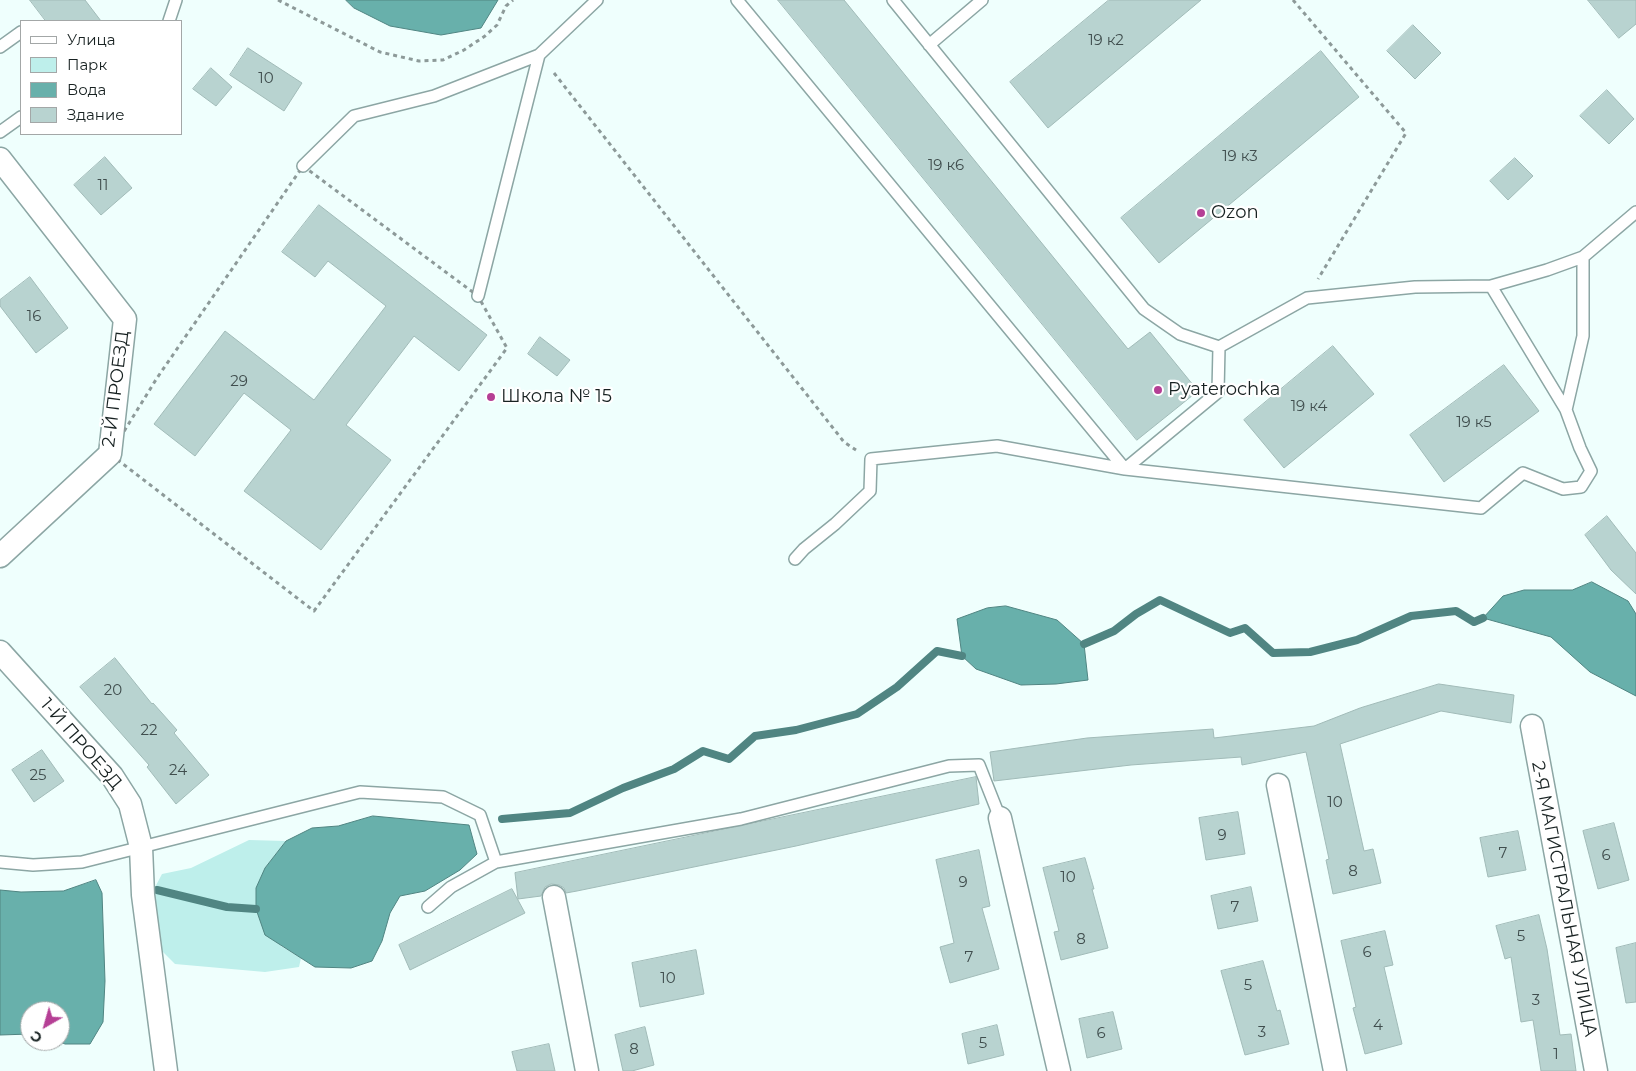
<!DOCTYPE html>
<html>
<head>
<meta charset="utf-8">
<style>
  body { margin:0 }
  #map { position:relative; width:1636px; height:1071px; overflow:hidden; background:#effffd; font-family:Montserrat,sans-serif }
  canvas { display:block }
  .legend { position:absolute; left:20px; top:20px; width:162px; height:115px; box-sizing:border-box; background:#fff; border:1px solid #a3a7a7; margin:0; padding:6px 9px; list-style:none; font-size:15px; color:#182222 }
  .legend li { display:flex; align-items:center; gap:10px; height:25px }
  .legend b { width:25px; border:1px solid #a3a7a7 }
  .north { position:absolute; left:20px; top:1001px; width:50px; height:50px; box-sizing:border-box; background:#fff; border:1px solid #a3a7a7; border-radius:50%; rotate:218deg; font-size:14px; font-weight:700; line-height:20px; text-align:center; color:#182222 }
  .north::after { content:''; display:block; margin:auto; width:18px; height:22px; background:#b53f95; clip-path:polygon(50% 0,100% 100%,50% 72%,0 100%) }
</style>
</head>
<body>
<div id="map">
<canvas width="1636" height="1071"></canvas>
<ul class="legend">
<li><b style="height:6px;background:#fff"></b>Улица</li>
<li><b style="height:14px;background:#beefeb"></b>Парк</li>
<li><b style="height:14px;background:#68b0ab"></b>Вода</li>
<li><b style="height:14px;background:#b8d3d0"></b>Здание</li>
</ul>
<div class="north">С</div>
</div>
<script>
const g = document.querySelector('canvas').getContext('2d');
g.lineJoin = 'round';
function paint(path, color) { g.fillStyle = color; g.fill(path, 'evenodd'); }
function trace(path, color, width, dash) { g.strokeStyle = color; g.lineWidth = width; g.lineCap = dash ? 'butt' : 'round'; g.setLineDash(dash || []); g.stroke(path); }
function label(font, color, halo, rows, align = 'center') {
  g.font = font + ' Montserrat,sans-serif'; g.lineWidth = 4.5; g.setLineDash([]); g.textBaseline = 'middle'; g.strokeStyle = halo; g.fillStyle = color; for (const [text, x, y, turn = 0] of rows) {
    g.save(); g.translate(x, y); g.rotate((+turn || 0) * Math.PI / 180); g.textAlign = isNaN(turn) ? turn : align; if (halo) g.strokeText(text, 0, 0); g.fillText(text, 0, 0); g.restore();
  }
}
paint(new Path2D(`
  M 249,840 L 286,841 L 265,868 L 281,946 L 301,958 L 299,967 L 265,972 L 175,964 L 159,948 L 152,893 L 162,874 L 191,868 Z`), '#beefeb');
const water = new Path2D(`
  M 346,0 L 498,0 L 481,28 L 441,35 L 390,26 L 354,8 Z
  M 1592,582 L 1628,601 L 1636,614 L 1636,696 L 1590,672 L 1551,637 L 1483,618 L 1503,596 L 1524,590 L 1572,590 Z
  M 1006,606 L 1057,620 L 1084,644 L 1088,680 L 1056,684 L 1021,685 L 976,669 L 962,656 L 957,619 L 987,608 Z
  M 373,816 L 469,825 L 477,854 L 460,870 L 425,891 L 400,896 L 390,913 L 382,941 L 372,961 L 351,968 L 315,967 L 265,935 L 256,909 L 256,888 L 265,868 L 286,841 L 312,828 L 338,826 Z
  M 96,880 L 102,893 L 105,981 L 103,1022 L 90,1044 L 65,1044 L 58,1041 L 60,1041 L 60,1011 L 30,1011 L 30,1034 L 0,1035 L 0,890 L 21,892 L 63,891 Z`);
paint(water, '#68b0ab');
trace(water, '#508582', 1);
trace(new Path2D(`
  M 1084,644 L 1114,631 L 1136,614 L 1160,600 L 1230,633 L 1245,628 L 1273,653 L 1310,652 L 1357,640 L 1411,616 L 1456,611 L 1474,622 L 1483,618
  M 502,819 L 570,813 L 623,788 L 674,769 L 703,751 L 729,759 L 755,736 L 796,730 L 857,714 L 897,687 L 937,651 L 962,656
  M 157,890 L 227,907 L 256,909`), '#508582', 8);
const building = new Path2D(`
  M 30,0 L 85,0 L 101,21 L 46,21 Z
  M 778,0 L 844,0 L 1128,349 L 1150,332 L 1198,391 L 1137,440 Z
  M 1109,0 L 1201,0 L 1048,128 L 1010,82 Z
  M 1588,0 L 1636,0 L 1636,24 L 1619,38 Z
  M 1413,25 L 1441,53 L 1415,79 L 1387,51 Z
  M 248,48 L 302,83 L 284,111 L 230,75 Z
  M 1321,51 L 1359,97 L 1159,263 L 1121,218 Z
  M 211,68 L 232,87 L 216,106 L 193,89 Z
  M 1607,90 L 1634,119 L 1609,144 L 1580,116 Z
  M 105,157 L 132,188 L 101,215 L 74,185 Z
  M 1515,158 L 1533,176 L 1508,200 L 1490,181 Z
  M 319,205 L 487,335 L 459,371 L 414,336 L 346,425 L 391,460 L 321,550 L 244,491 L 291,430 L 244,393 L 195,456 L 154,424 L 225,331 L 314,400 L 386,306 L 328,261 L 315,277 L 282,252 Z
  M 30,277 L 68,328 L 36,353 L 0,306 L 0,300 Z
  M 540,337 L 570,360 L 557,376 L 528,354 Z
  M 1333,346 L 1374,394 L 1284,468 L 1244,420 Z
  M 1504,365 L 1539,411 L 1444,482 L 1410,435 Z
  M 1607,516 L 1636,553 L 1636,594 L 1611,570 L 1585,535 Z
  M 115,658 L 152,704 L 153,703 L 177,730 L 174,733 L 209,775 L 176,804 L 147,767 L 149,765 L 80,687 Z
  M 1439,684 L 1514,695 L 1511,723 L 1441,711 L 1340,744 L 1364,851 L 1373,849 L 1381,883 L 1333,894 L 1326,860 L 1329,859 L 1306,752 L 1242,765 L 1241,757 L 1131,765 L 994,781 L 990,752 L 1087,738 L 1213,729 L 1214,738 L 1314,726 L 1360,708 Z
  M 42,750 L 64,781 L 34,802 L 12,770 Z
  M 976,777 L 979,804 L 796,846 L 577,891 L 566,893 L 564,888 L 559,885 L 551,884 L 545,887 L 541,896 L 518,899 L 515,873 Z
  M 1238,812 L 1245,854 L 1206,860 L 1199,818 Z
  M 1614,823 L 1629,880 L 1598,889 L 1583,831 Z
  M 1518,831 L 1526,870 L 1488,877 L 1480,838 Z
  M 979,850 L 990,906 L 982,908 L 999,969 L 950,983 L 940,947 L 954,943 L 936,860 Z
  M 1085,858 L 1094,889 L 1092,889 L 1108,948 L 1061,960 L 1054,932 L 1059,931 L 1043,868 Z
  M 1251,887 L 1258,921 L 1218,929 L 1211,896 Z
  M 512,889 L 525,913 L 410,970 L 399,945 Z
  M 1539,915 L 1547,949 L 1560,1035 L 1571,1034 L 1576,1071 L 1541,1071 L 1533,1020 L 1521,1022 L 1511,957 L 1505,959 L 1496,926 Z
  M 1385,931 L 1393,965 L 1384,967 L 1402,1044 L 1365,1054 L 1353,1008 L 1356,1007 L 1341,941 Z
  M 1636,943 L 1636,1002 L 1626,1003 L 1616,948 Z
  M 696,950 L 704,994 L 640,1007 L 632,963 Z
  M 1263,961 L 1277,1011 L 1280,1010 L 1289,1044 L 1245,1055 L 1221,971 Z
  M 1113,1012 L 1122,1049 L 1087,1058 L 1079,1019 Z
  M 997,1025 L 1004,1055 L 968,1064 L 962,1034 Z
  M 645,1027 L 654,1065 L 632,1071 L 623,1071 L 615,1035 Z
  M 549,1044 L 555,1071 L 517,1071 L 512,1052 Z`);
paint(building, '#b8d3d0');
trace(building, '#a1bbb8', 1);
const service = new Path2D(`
  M 737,0 L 1125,469 L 1481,508 L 1523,473 L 1563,489 L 1581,487 L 1591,471 L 1580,448 L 1566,410 L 1583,336 L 1583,257
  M 893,0 L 1144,309 L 1180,334 L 1219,347 L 1307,298 L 1415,287 L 1491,286 L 1547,270 L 1583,257 L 1636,212
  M 169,21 L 176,0
  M 929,45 L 982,0
  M 0,47 L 21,32
  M 539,55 L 597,0
  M 0,132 L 21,117
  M 303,166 L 354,116 L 434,96 L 539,55 L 478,296
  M 1491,286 L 1566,410
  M 795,559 L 804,549 L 835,524 L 870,491 L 871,459 L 997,446 L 1125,469 L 1218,392 L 1219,347
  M 0,862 L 33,865 L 82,862 L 360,792 L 443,797 L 480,815 L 496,862 L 451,887 L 428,907
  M 496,862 L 741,819 L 949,766 L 979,765 L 1000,818`);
const minor = new Path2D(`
  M 0,159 L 125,319 L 110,454 L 0,556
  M 0,652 L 112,776 L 130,804 L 141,847 L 143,895 L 166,1071
  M 1532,726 L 1596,1071
  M 1278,785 L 1335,1071
  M 1000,818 L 1059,1071
  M 554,897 L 587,1071`);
trace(service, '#8ca6a4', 14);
trace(minor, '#8ca6a4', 25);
trace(new Path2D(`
  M 278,0 L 380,52 L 419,61 L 443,60 L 464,50 L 485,36 L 497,25 L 506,6 L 513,0
  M 1293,0 L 1406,133 L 1318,279
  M 554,73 L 844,442 L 856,450
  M 303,166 L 478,296 L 507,348 L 314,611 L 110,454 L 157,378 Z`), '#8d9a99', 3, [4, 4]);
trace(service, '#fff', 11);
trace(minor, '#fff', 22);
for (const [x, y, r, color] of [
  [1201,213,5,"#b53f95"],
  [1158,390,5,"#b53f95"],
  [491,397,5,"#b53f95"]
]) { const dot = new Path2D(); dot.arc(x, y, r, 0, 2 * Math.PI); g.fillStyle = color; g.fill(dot); trace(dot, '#fff', 2); }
label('15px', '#404e4e', null, [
  ["19 к2",1106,41],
  ["10",266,79],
  ["19 к3",1240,157],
  ["19 к6",946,166],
  ["11",103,186],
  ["16",34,317],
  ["29",239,382],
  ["19 к4",1309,407],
  ["19 к5",1474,423],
  ["20",113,691],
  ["22",149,731],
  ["24",178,771],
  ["25",38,776],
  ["10",1335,803],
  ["9",1222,836],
  ["7",1503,854],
  ["6",1606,856],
  ["8",1353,872],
  ["10",1068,878],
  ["9",963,883],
  ["7",1235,908],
  ["5",1521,937],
  ["8",1081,940],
  ["6",1367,953],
  ["7",969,958],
  ["10",668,979],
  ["5",1248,986],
  ["3",1536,1001],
  ["4",1378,1026],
  ["3",1262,1033],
  ["6",1101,1034],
  ["5",983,1044],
  ["8",634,1050],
  ["1",1556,1055]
]);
label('18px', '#182222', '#fff', [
  ["Ozon",1211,213],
  ["Pyaterochka",1168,390],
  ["Школа № 15",501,397]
], 'left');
label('18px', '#182222', '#fff', [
  ["2-Й ПРОЕЗД",116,389,-83],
  ["1-Й ПРОЕЗД",81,744,49],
  ["2-Я МАГИСТРАЛЬНАЯ УЛИЦА",1564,899,79]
]);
</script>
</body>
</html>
